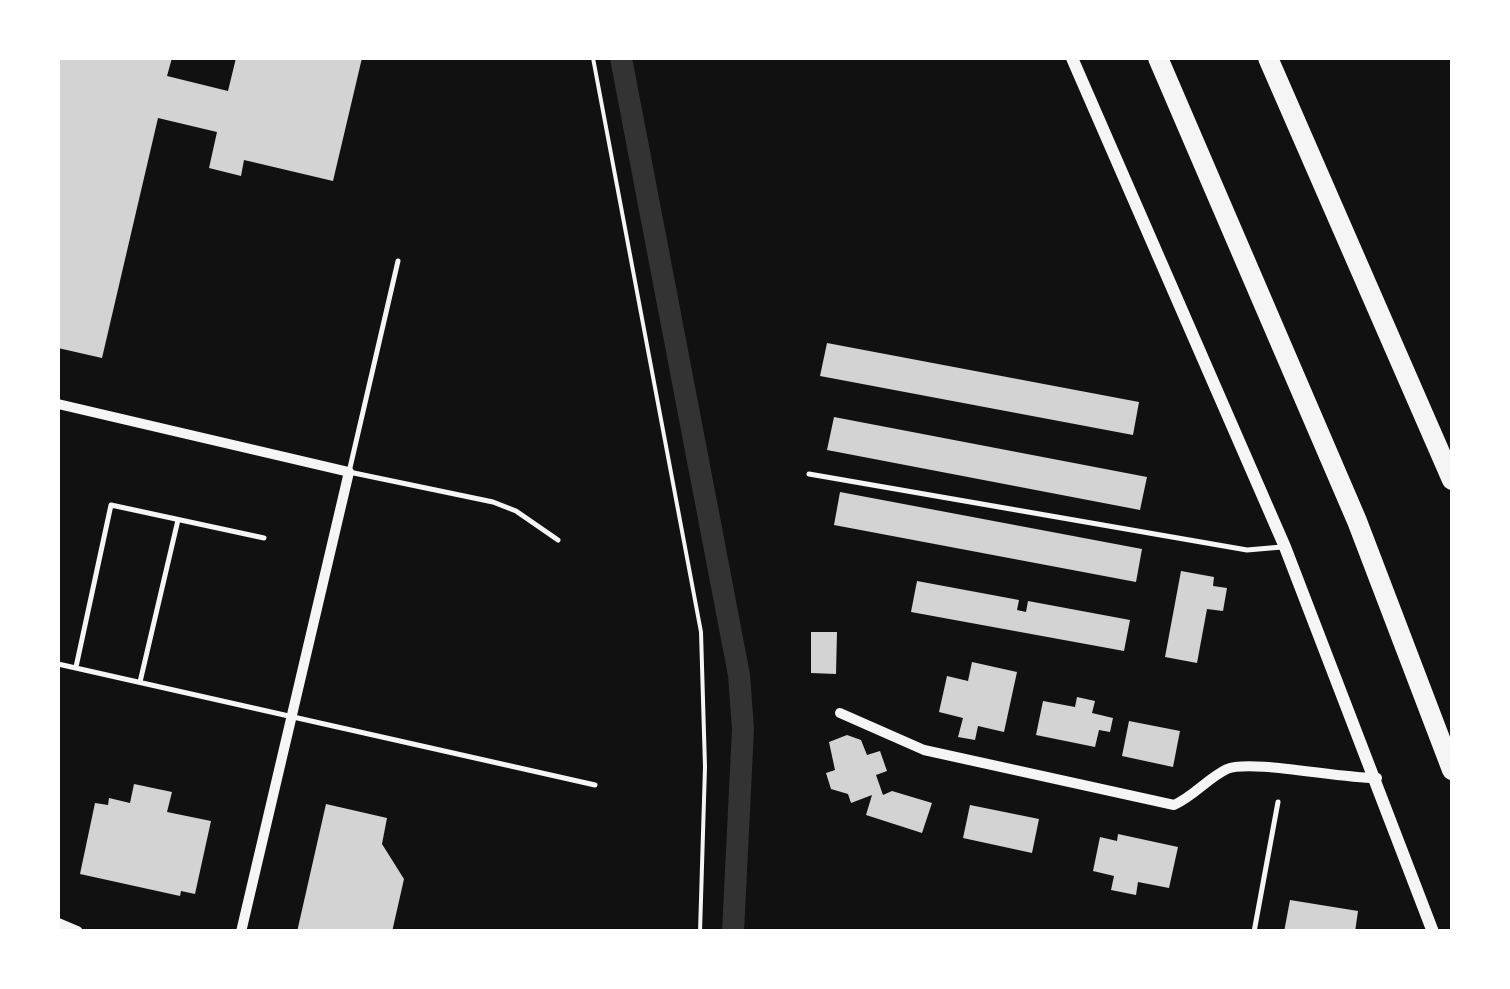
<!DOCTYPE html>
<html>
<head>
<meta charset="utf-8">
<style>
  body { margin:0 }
  #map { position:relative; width:1510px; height:989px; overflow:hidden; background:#111; font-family:"IBM Plex Sans",sans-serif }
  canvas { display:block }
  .frame { position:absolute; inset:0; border:60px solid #fff; pointer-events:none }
</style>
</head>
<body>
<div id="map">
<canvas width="1510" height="989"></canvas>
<div class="frame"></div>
</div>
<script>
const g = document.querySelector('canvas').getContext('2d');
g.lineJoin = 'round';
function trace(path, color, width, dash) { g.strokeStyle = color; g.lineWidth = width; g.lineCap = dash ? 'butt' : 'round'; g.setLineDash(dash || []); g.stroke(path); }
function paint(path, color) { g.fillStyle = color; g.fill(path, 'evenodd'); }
trace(new Path2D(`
  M 621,58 L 739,675 L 743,729 L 733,932`), '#333', 22);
paint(new Path2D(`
  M 58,58 L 172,58 L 167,76 L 228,91 L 236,58 L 362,58 L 333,181 L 244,160 L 241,176 L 209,168 L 217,132 L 158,118 L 102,358 L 58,348 Z
  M 827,343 L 1139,402 L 1133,435 L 820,376 Z
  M 834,417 L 1147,477 L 1140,510 L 827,450 Z
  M 840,492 L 1142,549 L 1136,582 L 834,525 Z
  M 1181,571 L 1214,577 L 1213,586 L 1227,588 L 1223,611 L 1207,609 L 1197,663 L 1165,657 Z
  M 917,581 L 1019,600 L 1017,610 L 1026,612 L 1028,601 L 1130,620 L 1124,651 L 911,612 Z
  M 811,632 L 837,632 L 836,674 L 811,673 Z
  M 972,662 L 1017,672 L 1004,732 L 978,726 L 975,740 L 958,737 L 963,718 L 939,712 L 947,676 L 968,681 Z
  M 1077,697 L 1095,701 L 1092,713 L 1113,718 L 1110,732 L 1099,730 L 1095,747 L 1036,735 L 1043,701 L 1075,707 Z
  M 1129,721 L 1180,731 L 1173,767 L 1122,756 Z
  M 847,735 L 861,740 L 867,755 L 880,751 L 887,771 L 876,775 L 883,795 L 892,791 L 932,803 L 922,833 L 866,815 L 872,795 L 851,803 L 848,794 L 831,789 L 826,773 L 835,770 L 829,742 Z
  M 134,784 L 172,792 L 167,812 L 211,821 L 195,894 L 181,891 L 180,896 L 80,874 L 95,803 L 108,805 L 109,798 L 130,803 Z
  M 326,804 L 387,818 L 382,844 L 404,879 L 392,932 L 297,932 Z
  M 970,805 L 1039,819 L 1032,853 L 963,838 Z
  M 1118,834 L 1178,847 L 1169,888 L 1138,882 L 1136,895 L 1111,890 L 1114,876 L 1093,871 L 1100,837 L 1117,841 Z
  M 1290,900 L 1358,911 L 1355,932 L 1284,932 Z`), '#d3d3d3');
trace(new Path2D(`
  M 593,58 L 701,632 L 705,767 L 700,932`), '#f5f5f5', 4);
trace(new Path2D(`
  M 398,261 L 349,472 L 493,502 L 516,511 L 558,540
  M 809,474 L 1247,550 L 1282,547
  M 58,664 L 595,785
  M 76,667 L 111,505 L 264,538
  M 140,682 L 178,520
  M 1254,932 L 1278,802`), '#f5f5f5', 5);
trace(new Path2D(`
  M 58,404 L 349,472 L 241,932
  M 840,713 L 924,750 L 1174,805 C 1194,796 1208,778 1227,769 C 1251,759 1342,779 1377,778`), '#f5f5f5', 10);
trace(new Path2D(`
  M 1072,58 L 1285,547 L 1433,932
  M 58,924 L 77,932`), '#f5f5f5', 12);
trace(new Path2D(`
  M 1158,58 L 1357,521 L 1452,770
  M 1268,58 L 1452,480`), '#f5f5f5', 20);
</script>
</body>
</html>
